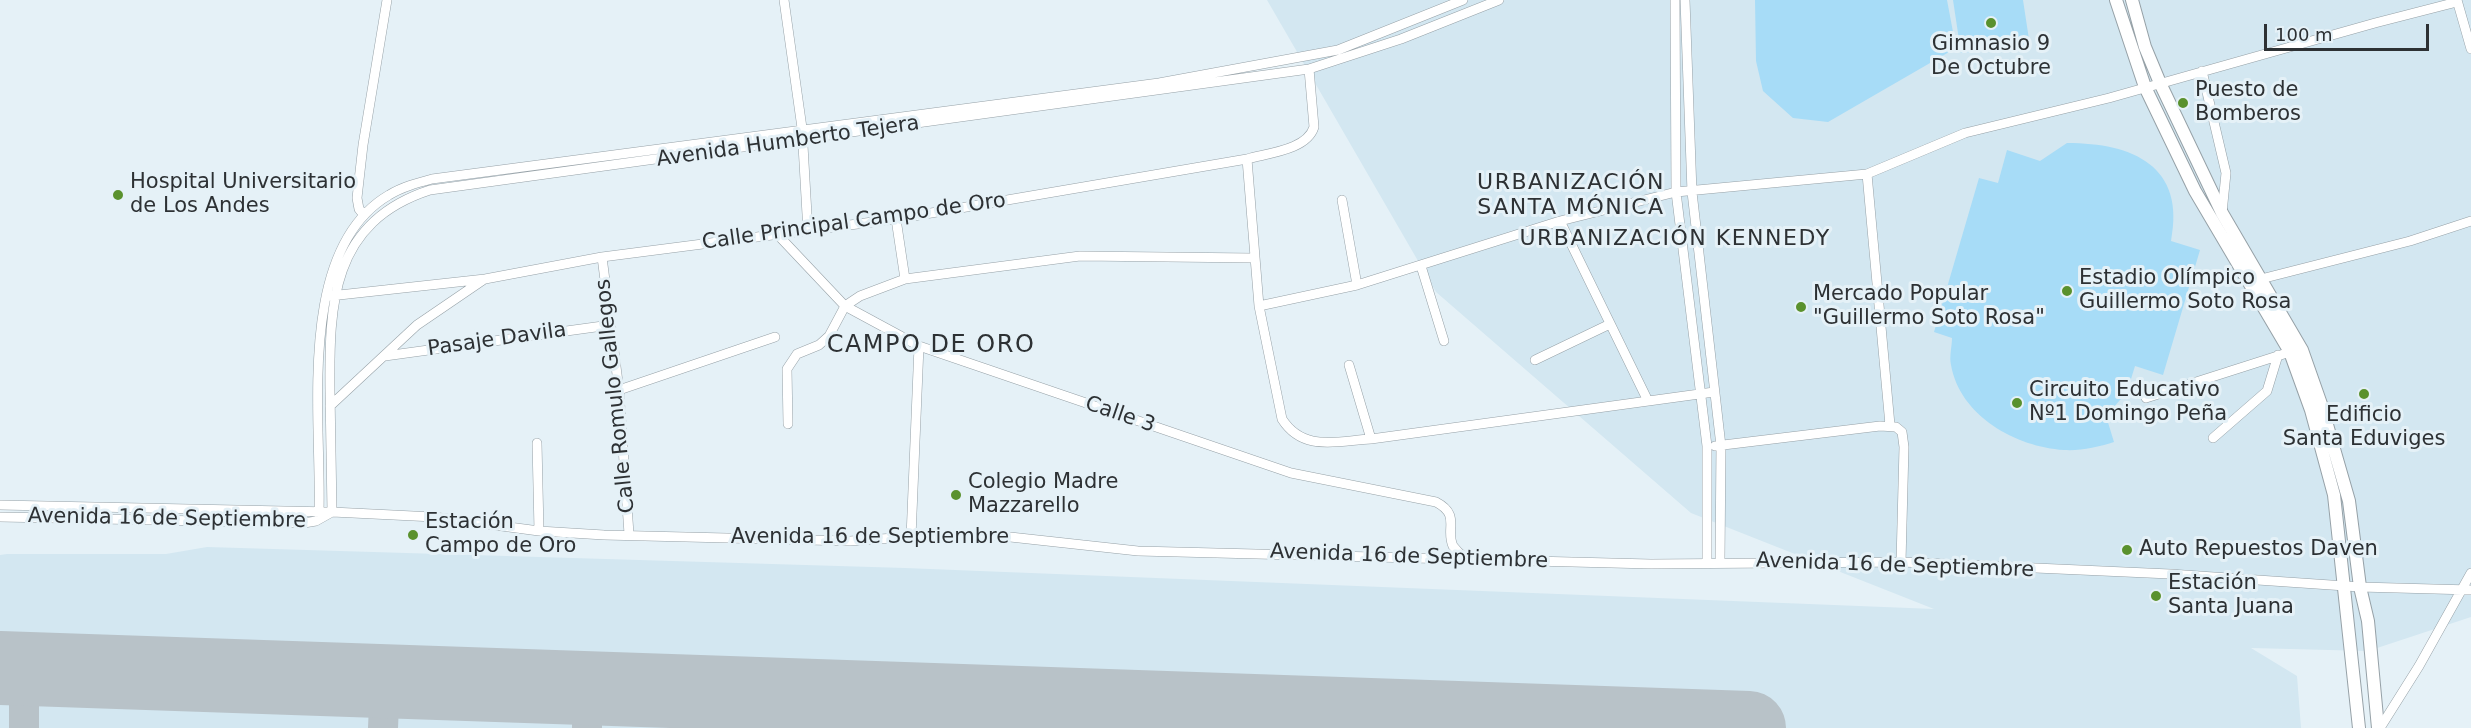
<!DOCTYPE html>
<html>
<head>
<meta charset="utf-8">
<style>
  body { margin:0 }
  #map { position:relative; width:2471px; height:728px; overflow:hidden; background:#e5f1f7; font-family:"DejaVu Sans",sans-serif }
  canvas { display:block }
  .scale { position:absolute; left:2264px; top:24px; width:165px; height:27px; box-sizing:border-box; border:3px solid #2d3134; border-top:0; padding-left:8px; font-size:18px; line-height:21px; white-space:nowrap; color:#2d3134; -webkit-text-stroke:4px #e5f1f7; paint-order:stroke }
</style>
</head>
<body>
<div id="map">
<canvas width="2471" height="728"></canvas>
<div class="scale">100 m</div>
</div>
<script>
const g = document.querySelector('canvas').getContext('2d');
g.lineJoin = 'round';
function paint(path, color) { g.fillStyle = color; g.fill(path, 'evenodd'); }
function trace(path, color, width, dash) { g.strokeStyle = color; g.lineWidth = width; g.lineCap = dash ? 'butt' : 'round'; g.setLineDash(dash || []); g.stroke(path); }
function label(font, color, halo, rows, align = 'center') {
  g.font = font + ' "DejaVu Sans",sans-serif'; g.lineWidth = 6; g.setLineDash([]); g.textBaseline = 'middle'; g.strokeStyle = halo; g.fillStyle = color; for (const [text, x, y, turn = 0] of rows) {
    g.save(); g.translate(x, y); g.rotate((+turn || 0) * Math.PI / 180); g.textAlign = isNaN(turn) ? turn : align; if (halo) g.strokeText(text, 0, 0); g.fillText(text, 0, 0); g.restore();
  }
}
paint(new Path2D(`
  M 1267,0 L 2471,0 L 2471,617 L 2368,651 L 2251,648 L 2297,676 L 2301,728 L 0,728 L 0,555 L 7,554 L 166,554 L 207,547 L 905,568 L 1934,609 L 1691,513 L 1436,292 Z`), '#d3e7f1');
paint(new Path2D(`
  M 1755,0 L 1947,0 L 1956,48 L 1828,122 L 1793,118 L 1763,91 L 1756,61 Z
  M 1953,0 L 2023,0 L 2030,46 L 1961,53 Z
  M 2067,143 C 2133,143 2186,166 2171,241 L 2200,250 L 2163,375 L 2135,366 L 2127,392 L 2106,416 L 2114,442 C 2098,447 2081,451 2064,450 C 2016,447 1960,416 1951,365 C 1949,357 1952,346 1952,338 L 1934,332 L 1979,178 L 1998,183 L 2007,150 L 2040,161 Z`), '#a7dcf7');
trace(new Path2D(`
  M 24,728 L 24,669
  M 383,728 L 385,681
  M 587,728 L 587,688`), '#b8c2c8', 30);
trace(new Path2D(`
  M 0,668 L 1749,728`), '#b8c2c8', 74);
const minor = new Path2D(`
  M 784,0 L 802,128 L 808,232
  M 1675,0 L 1676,192 L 1707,446 L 1707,562
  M 1685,0 L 1692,192 L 1721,446 L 1720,561
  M 2457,0 L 2471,49
  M 2202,71 L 2226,173 L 2222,213
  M 1247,159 L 1259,306 L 1282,419 C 1303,452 1336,441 1371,439 L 1714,392
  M 1867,174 L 1890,425
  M 1342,200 L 1357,285
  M 364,215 L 359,209 L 357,198 L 363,145 L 387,0
  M 896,219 L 905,279
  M 1560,221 L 1648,401
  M 777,234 L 845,306 L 919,346 L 1291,473 L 1436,502 C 1461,515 1445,529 1453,546 C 1456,550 1460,554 1464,557
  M 602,257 L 619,390 L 629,534
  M 1421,266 L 1444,341
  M 2257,280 L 2410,241 L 2471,221
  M 330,296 L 485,279 L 602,257 L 896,219 L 1247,159 C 1268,153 1307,150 1314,127 L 1309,69
  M 1259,306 L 1357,285 L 1560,221 L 1676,192 L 1867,174 L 1965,133 L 2109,98 L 2375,23 L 2457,2
  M 385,356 L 610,325
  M 1535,360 L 1610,324
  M 1349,365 L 1371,439
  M 619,390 L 775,337
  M 2146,398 L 2290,352
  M 330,406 L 417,325 L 483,280
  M 788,424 L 787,369 L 797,354 L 819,345 L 829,336 L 845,306 L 860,296 L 905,279 L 1080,256 L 1253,258
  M 2213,438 L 2267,391 L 2278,355
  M 537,443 L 539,531
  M 1715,446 L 1880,426 L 1896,427 L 1902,432 L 1904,447 L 1901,562
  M 0,505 L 332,512 L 434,517 L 539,531 L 604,535 L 850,541 L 940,535 L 992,535 L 1138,551 L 1651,564 L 1901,562 L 2170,574 L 2360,587 L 2471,590
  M 319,512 C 322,420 295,250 389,195 C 402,187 417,183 432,179 L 1159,83 L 1338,50 L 1463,0
  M 332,512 C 331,472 331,432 330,392 C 329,304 331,222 430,190 L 1309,69 L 1401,39 L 1499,0
  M 0,517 L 304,523 L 316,521 L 332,512
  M 911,537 L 919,346
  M 2380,728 L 2419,666 L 2471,573`);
const tertiary = new Path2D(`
  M 2116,0 L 2145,87 L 2195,191 L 2290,352 L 2311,410 L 2334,495 L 2359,728
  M 2132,0 L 2145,47 L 2160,83 L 2222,213 L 2302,350 L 2321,404 L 2349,501 L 2360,587 L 2368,621 L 2378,728`);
trace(minor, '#96a1a7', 10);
trace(tertiary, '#96a1a7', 14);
trace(minor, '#fff', 9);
trace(tertiary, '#fff', 12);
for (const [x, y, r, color] of [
  [1991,23,6,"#5a912d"],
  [2183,103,6,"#5a912d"],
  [118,195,6,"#5a912d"],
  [2067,291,6,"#5a912d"],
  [1801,307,6,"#5a912d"],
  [2364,394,6,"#5a912d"],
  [2017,403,6,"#5a912d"],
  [956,495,6,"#5a912d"],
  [413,535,6,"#5a912d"],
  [2127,550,6,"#5a912d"],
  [2156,596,6,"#5a912d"]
]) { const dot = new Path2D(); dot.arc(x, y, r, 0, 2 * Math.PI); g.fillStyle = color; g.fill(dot); trace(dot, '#e5f1f7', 2); }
label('21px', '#2d3134', '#e5f1f7', [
  ["Gimnasio 9",1991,45,"center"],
  ["De Octubre",1991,69,"center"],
  ["Puesto de",2195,91],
  ["Bomberos",2195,115],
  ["Hospital Universitario",130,183],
  ["de Los Andes",130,207],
  ["Estadio Olímpico",2079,279],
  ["Guillermo Soto Rosa",2079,303],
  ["Mercado Popular",1813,295],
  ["\"Guillermo Soto Rosa\"",1813,319],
  ["Circuito Educativo",2029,391],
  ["Nº1 Domingo Peña",2029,415],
  ["Edificio",2364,416,"center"],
  ["Santa Eduviges",2364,440,"center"],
  ["Colegio Madre",968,483],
  ["Mazzarello",968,507],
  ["Estación",425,523],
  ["Campo de Oro",425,547],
  ["Auto Repuestos Daven",2139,550],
  ["Estación",2168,584],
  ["Santa Juana",2168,608]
], 'left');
label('21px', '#2d3134', '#e5f1f7', [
  ["Avenida Humberto Tejera",788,142,-8],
  ["Calle Principal Campo de Oro",854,222,-8],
  ["Pasaje Davila",497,340,-8],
  ["Calle Romulo Gallegos",616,396,-96],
  ["Calle 3",1120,415,19],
  ["Avenida 16 de Septiembre",167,519,1],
  ["Avenida 16 de Septiembre",870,538],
  ["Avenida 16 de Septiembre",1409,557,2],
  ["Avenida 16 de Septiembre",1895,566,2]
]);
g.letterSpacing = '1.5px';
label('22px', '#2d3134', '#e5f1f7', [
  ["URBANIZACIÓN",1571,183],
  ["SANTA MÓNICA",1571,208],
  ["URBANIZACIÓN KENNEDY",1675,239]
]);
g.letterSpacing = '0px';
g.letterSpacing = '1.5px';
label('24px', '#2d3134', '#e5f1f7', [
  ["CAMPO DE ORO",931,346]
]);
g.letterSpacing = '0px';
</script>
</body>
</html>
